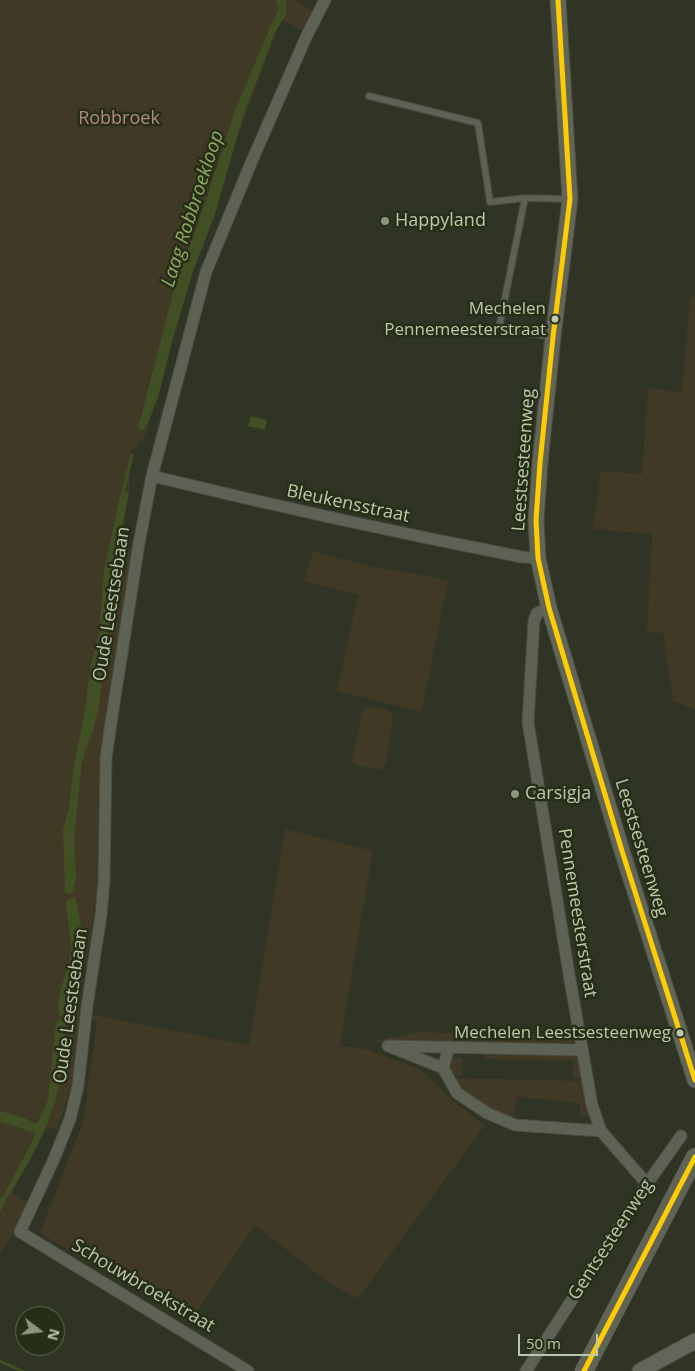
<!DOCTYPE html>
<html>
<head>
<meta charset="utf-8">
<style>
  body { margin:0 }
  #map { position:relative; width:695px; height:1371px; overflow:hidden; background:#2f3424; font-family:"Open Sans",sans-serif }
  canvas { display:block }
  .north { position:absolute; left:15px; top:1306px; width:50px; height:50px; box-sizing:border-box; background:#262e17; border:1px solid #626b53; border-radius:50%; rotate:105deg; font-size:14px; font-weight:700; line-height:20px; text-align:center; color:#bdc7ac }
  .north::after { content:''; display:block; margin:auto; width:18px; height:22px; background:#8b947c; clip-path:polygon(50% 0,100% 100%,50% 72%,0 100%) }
  .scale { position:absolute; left:518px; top:1334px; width:80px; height:22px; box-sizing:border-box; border:2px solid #bdc7ac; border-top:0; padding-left:6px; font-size:15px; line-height:18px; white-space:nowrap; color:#bdc7ac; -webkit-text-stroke:4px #262e17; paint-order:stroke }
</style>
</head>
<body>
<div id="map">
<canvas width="695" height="1371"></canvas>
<div class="north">N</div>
<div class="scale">50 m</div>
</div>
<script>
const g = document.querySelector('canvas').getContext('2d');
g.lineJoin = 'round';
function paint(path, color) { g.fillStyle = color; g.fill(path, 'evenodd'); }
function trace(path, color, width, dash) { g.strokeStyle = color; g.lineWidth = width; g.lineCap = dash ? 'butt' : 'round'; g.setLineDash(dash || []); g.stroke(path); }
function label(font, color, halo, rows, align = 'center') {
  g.font = font + ' "Open Sans",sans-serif'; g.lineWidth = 5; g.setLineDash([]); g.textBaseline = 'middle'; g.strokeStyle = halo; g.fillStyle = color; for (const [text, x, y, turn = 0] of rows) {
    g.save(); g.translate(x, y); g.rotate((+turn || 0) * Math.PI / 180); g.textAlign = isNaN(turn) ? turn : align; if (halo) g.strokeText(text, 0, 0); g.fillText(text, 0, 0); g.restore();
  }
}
paint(new Path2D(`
  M 0,0 L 295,0 L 314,12 L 304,31 L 282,20 L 279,25 L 234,146 L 215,215 L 193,270 L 172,342 L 159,394 L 143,441 L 139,440 L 137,448 L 133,447 L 131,454 L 134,455 L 130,470 L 130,488 L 120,543 L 134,550 L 108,723 L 98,808 L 99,820 L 97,886 L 91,933 L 83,977 L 72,1083 L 58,1129 L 46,1127 L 12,1193 L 29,1203 L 23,1216 L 0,1255 Z
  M 690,297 L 695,297 L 695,710 L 673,701 L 663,633 L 647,632 L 652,534 L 593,529 L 601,471 L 642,474 L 648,388 L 682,392 Z
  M 313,551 L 366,565 L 448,580 L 422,712 L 337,691 L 358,595 L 304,581 Z
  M 367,706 L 388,710 L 393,714 L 387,760 L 383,770 L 356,766 L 352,762 L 362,712 Z
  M 285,829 L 373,851 L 340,1046 L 366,1049 L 422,1070 L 451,1099 L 485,1125 L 358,1299 L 329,1283 L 255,1225 L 190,1322 L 40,1233 L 83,1122 L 97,1022 L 92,1020 L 93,1015 L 249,1045 Z
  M 416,1032 L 575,1036 L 572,1043 L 568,1044 L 414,1041 L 377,1043 L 373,1041 Z
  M 485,1052 L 571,1054 L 579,1058 L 583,1078 L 573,1078 L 573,1061 L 485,1059 Z
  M 454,1057 L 463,1059 L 462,1075 L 451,1076 L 450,1064 Z
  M 452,1078 L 583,1081 L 589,1117 L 580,1117 L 580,1103 L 517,1097 L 514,1120 C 489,1111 468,1100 452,1078 Z`), '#403925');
paint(new Path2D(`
  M 275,0 L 286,0 L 287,13 L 275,32 L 244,113 L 215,214 L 192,274 L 172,342 L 159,394 L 146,427 L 143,430 L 140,430 L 138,428 L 174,290 L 202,212 L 235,111 L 271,25 L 279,9 L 279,6 Z
  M 251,416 L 267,420 L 265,430 L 248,426 Z
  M 121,492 L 129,493 L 121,533 L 99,705 L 93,732 L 85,751 L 81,768 L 74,838 L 76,879 L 73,887 L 74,892 L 69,894 L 65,892 L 63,830 L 69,808 L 73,772 L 84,715 L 91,666 L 99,633 L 104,570 Z
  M 75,897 L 81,926 L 81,947 L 80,961 L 69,1010 L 64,1017 L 60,1016 C 54,1002 67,973 70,959 C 73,941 67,922 66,904 L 68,899 Z
  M 59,1019 L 65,1022 C 64,1041 64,1061 60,1079 C 55,1109 42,1139 27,1165 C 18,1181 7,1195 0,1212 L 0,1198 L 3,1196 L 29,1148 L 36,1132 C 23,1130 12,1124 0,1122 L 0,1111 L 25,1118 L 35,1124 L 38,1123 L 48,1100 L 55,1031 L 57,1021 Z`), '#415024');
trace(new Path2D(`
  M 122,496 L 132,455
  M 0,1361 L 22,1371`), '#415024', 3);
const lane = new Path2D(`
  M 369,96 L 478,123 L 490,202 L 525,198 L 499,328 L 553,337
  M 525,198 L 568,199`);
const street = new Path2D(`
  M 152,476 C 275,506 398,533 522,557 L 538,558
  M 549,608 L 537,613 L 534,621 L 528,722 L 570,980 L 592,1105 L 601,1131 L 647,1184
  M 449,1047 L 443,1068 L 388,1046 L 582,1050
  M 443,1068 L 457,1093 L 487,1113 L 515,1125 L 601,1131
  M 248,1371 L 20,1232 L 54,1159 L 70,1119 L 78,1086 L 87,1006 L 101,915 L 104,881 L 106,758 L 111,723 L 139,543 L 152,476 L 206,272 L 251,163 L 307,35 L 325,0
  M 526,1371 L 647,1184 L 681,1136`);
const secondary = new Path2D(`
  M 558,0 L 570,199 L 553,337 L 540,463 L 536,520 L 538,558 L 549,608 L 622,851 L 695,1080
  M 640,1371 L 695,1341`);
const primary = new Path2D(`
  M 584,1371 L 695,1157`);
trace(lane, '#4a4e42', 8);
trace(street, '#4a4e42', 13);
trace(secondary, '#4a4e42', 17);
trace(primary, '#4b5041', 19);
trace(lane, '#5d6254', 5.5);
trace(street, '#5d6254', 11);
trace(secondary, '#626658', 15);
trace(primary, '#5f6456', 18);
trace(new Path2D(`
  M 558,0 L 570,199 L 553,337 L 540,463 L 536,520 L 538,558 L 549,608 L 622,851 L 695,1080
  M 584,1371 L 695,1157`), '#fc0', 5);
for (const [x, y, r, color] of [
  [385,221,5,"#8b947c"],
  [555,319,4.5,"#bdc7ac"],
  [515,794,5,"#8b947c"],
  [680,1033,4.5,"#bdc7ac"]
]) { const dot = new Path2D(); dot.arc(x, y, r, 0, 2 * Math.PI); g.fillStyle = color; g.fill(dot); trace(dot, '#262e17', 2); }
label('17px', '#bdc7ac', '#262e17', [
  ["Mechelen",546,309],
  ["Pennemeesterstraat",546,330],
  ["Mechelen Leestsesteenweg",671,1033]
], 'right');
label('18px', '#b28889', '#262e17', [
  ["Robbroek",119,119]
]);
label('18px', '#bdc7ac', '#262e17', [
  ["Happyland",395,221],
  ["Carsigja",525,794]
], 'left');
label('18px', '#bdc7ac', '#262e17', [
  ["Leestsesteenweg",524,460,-86],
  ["Bleukensstraat",348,504,12],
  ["Oude Leestsebaan",112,604,-81],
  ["Leestsesteenweg",641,848,73],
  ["Pennemeesterstraat",577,913,81],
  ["Oude Leestsebaan",71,1006,-82],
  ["Gentsesteenweg",611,1240,-57],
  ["Schouwbroekstraat",143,1286,31]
]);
label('italic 19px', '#92aa61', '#262e17', [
  ["Laag Robbroekloop",193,209,-72]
]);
</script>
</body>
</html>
